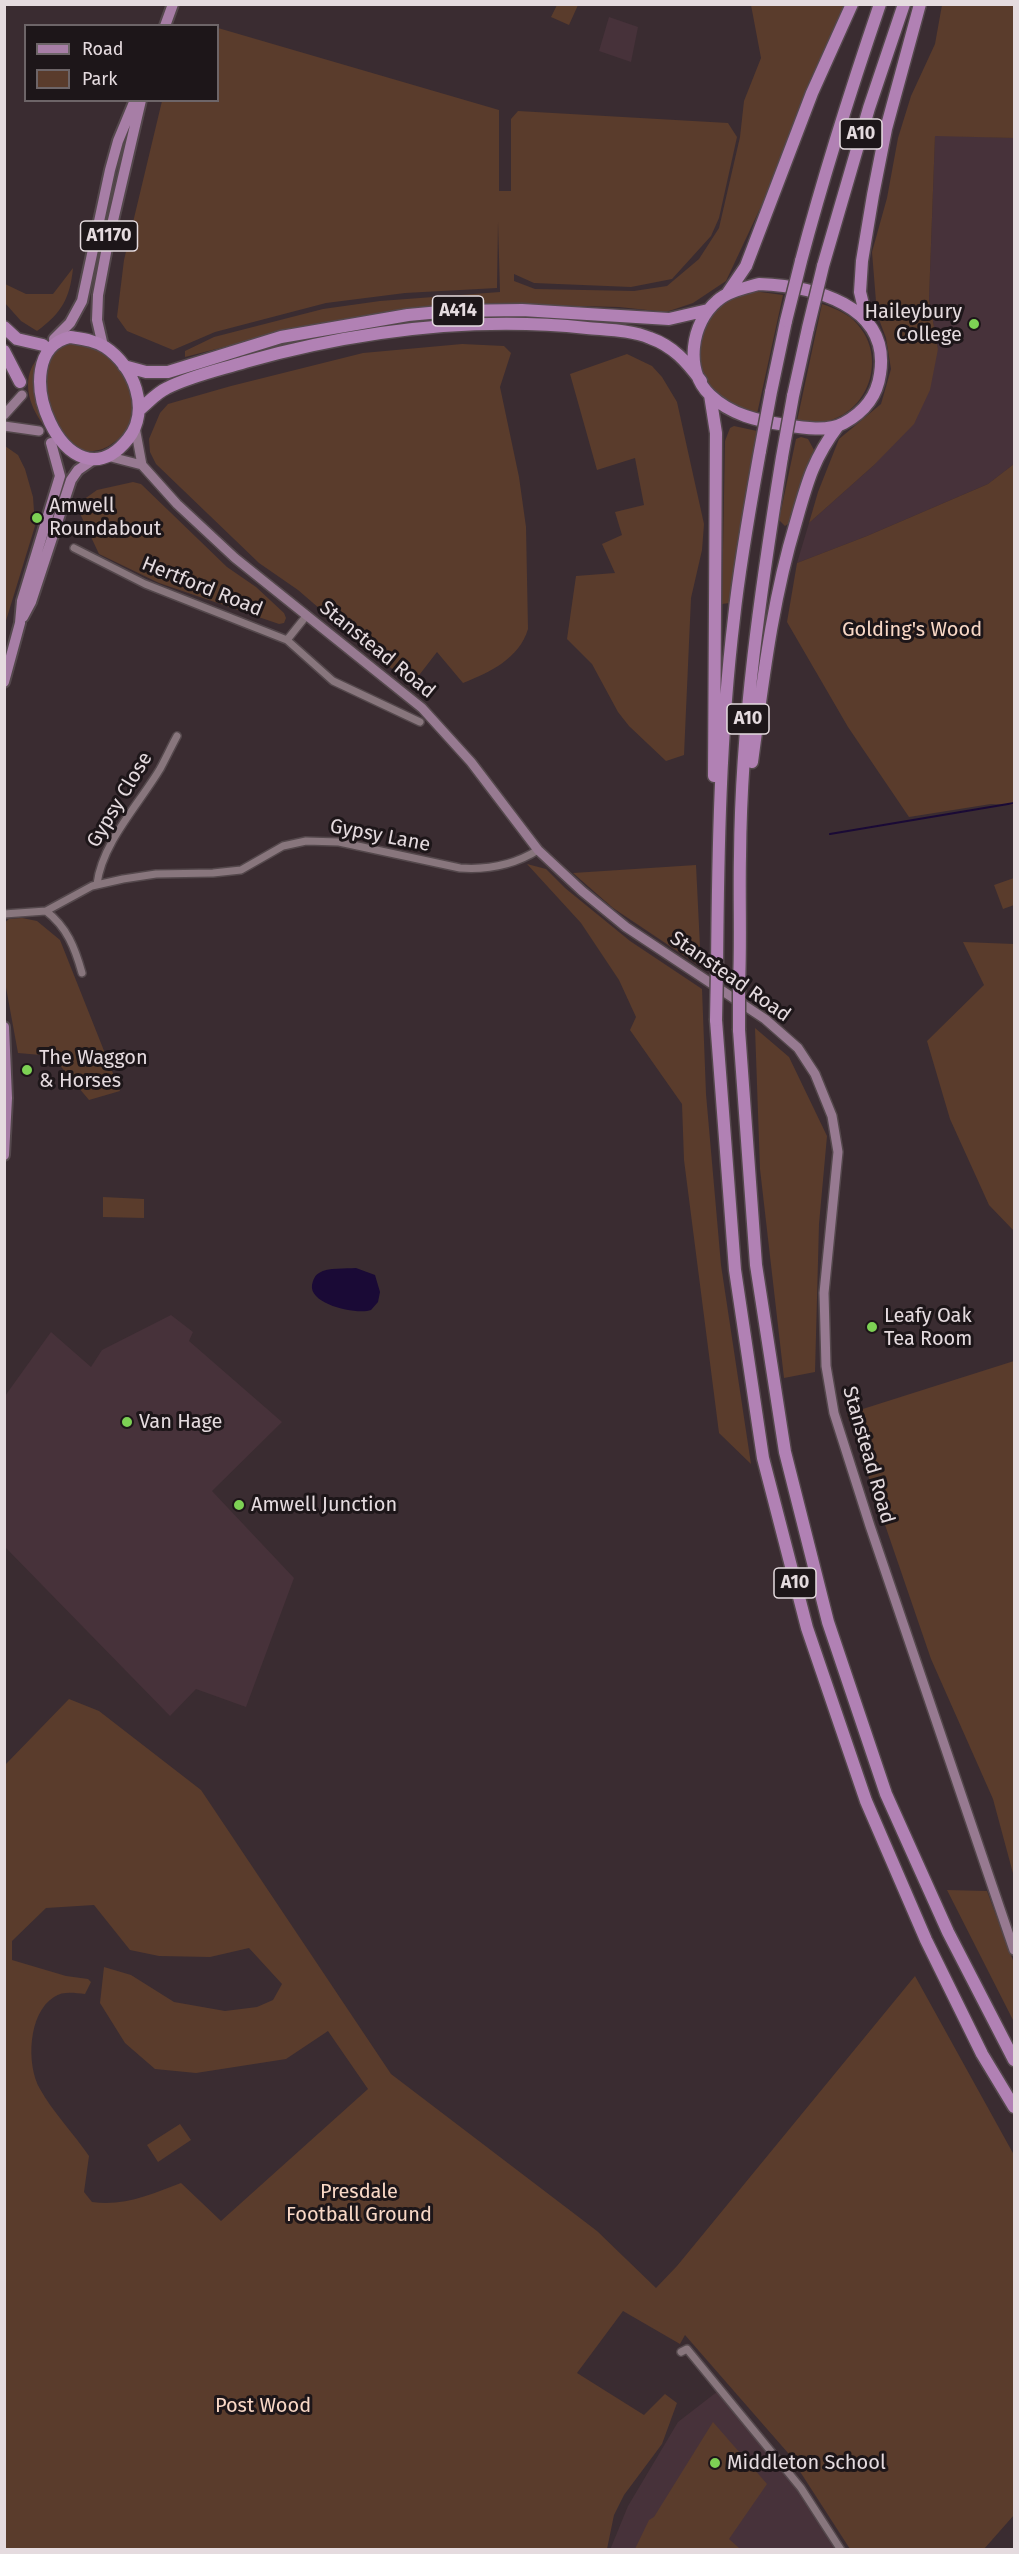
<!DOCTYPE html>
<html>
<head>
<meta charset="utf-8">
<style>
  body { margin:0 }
  #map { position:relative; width:1019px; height:2554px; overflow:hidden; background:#3a2c31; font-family:"Fira Sans",sans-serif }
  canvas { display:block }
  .frame { position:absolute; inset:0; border:6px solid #e5dbdf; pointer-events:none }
  .legend { position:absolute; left:24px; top:24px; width:195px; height:78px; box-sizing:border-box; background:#1d1619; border:2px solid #6d6568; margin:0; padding:8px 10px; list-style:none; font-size:18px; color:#e5dbdf }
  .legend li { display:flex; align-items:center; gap:12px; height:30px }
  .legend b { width:30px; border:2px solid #6d6568 }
</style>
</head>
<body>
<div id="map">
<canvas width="1019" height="2554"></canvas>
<div class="frame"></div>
<ul class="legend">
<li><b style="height:8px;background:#a77ea6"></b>Road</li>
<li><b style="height:16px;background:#5a3c2c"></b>Park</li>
</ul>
</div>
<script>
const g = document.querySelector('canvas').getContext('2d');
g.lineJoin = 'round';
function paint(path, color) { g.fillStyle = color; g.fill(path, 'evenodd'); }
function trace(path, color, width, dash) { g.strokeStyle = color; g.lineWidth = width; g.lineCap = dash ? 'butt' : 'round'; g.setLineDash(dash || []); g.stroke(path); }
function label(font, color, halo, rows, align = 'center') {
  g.font = font + ' "Fira Sans",sans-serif'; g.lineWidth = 6; g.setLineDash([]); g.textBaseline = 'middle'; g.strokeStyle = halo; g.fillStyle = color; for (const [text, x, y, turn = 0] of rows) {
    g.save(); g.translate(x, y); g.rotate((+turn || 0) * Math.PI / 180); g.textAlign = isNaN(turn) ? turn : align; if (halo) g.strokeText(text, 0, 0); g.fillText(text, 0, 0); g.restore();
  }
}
paint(new Path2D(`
  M 609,17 L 638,27 L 631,62 L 599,51 Z
  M 935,135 L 1014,138 L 1014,464 L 988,484 L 867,536 L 797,563 L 809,523 L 874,465 L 938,349 L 929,299 Z
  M 171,1315 L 193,1332 L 189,1341 L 282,1422 L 212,1491 L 294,1578 L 246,1707 L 196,1689 L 170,1716 L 5,1547 L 5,1396 L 51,1332 L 91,1367 L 102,1350 Z
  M 718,2391 L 798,2490 L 838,2549 L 610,2550 L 628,2506 L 678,2422 Z`), '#47323a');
paint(new Path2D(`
  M 557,5 L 578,5 L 569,25 L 551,17 Z
  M 751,5 L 847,5 L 811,78 L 764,200 L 726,281 L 693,303 L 666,312 L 619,307 L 537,305 L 452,306 L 385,312 L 287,331 L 185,357 L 185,351 L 214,337 L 323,309 L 380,301 L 500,292 L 498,222 L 497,288 L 405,293 L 326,303 L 215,332 L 173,350 L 127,331 L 117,317 L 124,260 L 162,101 L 218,100 L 218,28 L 499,110 L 499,191 L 511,191 L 511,119 L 518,111 L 728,123 L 737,137 L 719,218 L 711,236 L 672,279 L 631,287 L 534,283 L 514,274 L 514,281 L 535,289 L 634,291 L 667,286 L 699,259 L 719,228 L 740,137 L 744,101 L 761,58 Z
  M 942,5 L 1014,5 L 1014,138 L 935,136 L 929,299 L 938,349 L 930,390 L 914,424 L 874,465 L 809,523 L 818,492 L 839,439 L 881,404 L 891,369 L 886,338 L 877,314 L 872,252 L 887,198 L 898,138 L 911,96 L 935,44 Z
  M 73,268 C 70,298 62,313 37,331 L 21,321 L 5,303 L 5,284 L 26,294 L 53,294 Z
  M 753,291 L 783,295 L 757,414 C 748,411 738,409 730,405 C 695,387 690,337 717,310 C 727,299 739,295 753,291 Z
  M 822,304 C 836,309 848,313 858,325 C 887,358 869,413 824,422 C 815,424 806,422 797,421 Z
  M 68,342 C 78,344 91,344 99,349 C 127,365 143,402 126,431 C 123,436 118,439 113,443 C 70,477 0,395 40,356 C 47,350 59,346 68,342 Z
  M 462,344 L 504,346 L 511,353 L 500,387 L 519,477 L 526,527 L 528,629 C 519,659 490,672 463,683 L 437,652 L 413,683 L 378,659 L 298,590 L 259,563 L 156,464 L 150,452 L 149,439 L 160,413 L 168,404 L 231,386 L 363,353 Z
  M 627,354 L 652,366 L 662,377 L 677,402 L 704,524 L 702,550 L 691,598 L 684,755 L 666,761 L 629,726 L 618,712 L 592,664 L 567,639 L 576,576 L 615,573 L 602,544 L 622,535 L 615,512 L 644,505 L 635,458 L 597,470 L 570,374 Z
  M 734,426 L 757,431 L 729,603 L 722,604 L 725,441 L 730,428 Z
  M 801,437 L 808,439 L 814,450 L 791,522 L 785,526 L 779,520 L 796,439 Z
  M 5,446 L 18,455 L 25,469 L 33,497 L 35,526 L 5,624 Z
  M 1014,464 L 1014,805 L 991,804 L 909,817 L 848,727 L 787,622 L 797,563 L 867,536 L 988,484 Z
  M 133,482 L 141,484 L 227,567 L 256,587 L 284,613 L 286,618 L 284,623 L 279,624 L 159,583 L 99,554 L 76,505 L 97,490 Z
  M 527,864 L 546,869 L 565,888 L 630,941 L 702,989 L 706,1094 L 721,1265 L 751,1464 L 719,1433 L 684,1160 L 682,1104 L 630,1030 L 636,1017 L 619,980 L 581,923 Z
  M 696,865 L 701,967 L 613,908 L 573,873 Z
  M 1014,878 L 1014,905 L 1003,909 L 994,885 Z
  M 22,918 L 37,921 L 60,940 L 120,1091 L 89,1100 L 52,1056 L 18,1053 L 5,982 L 4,923 L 9,919 Z
  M 963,942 L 1014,944 L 1014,1231 L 989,1205 L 950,1119 L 927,1041 L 984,985 Z
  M 755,1028 L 789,1057 L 827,1136 L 819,1224 L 815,1372 L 784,1378 L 760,1169 Z
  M 103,1197 L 144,1199 L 144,1218 L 103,1217 Z
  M 1014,1361 L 1014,1877 L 993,1799 L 931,1659 L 847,1414 Z
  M 69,1699 L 99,1711 L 201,1790 L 391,2074 L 597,2231 L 656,2288 L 677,2266 L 915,1976 L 1014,2155 L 1014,2515 L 984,2549 L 850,2549 L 788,2453 L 685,2335 L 680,2344 L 623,2311 L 577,2373 L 644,2415 L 665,2394 L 677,2403 L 662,2444 L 624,2495 L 614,2515 L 607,2549 L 5,2549 L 5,1765 ZM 94,1905 L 130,1950 L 159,1956 L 210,1957 L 249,1948 L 282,1984 L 273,2000 L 257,2007 L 225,2011 L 174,2002 L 131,1975 L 104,1967 L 100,2003 L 125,2043 L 155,2069 L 196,2073 L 286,2059 L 328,2031 L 368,2089 L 221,2221 L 181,2183 C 152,2194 123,2207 92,2202 L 84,2192 L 89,2156 C 74,2134 52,2111 40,2089 C 26,2065 28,2013 54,1997 C 63,1991 74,1993 85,1994 L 91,1982 L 88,1979 L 66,1976 L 12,1960 L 12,1941 L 46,1908 Z
  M 947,1890 L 987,1891 L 1014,1963 L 1014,2022 Z
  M 180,2124 L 191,2140 L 158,2162 L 147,2145 Z
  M 713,2422 L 767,2484 L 729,2539 L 739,2548 L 737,2550 L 635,2549 L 649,2520 L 654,2517 Z`), '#5a3c2c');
paint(new Path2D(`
  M 356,1268 L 375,1275 L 380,1292 L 378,1302 L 371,1310 C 358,1315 309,1305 312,1285 C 313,1280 315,1275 319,1273 C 328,1267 346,1269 356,1268 Z`), '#1a0a36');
trace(new Path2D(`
  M 830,834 L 1014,803`), '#1a0a36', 2);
const minor = new Path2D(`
  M 74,548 L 145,584 L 287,640 L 333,681 L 420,722
  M 287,640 L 307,615
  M 97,884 C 102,843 139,804 160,769 C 166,758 171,747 177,736
  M 46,911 C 67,927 75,948 82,973
  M 4,914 L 46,911 L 92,886 L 123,879 L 156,874 L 213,873 L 241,870 L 283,846 L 306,841 L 339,842 L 460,868 C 488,870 514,865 538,850
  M 681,2352 L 687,2349 L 801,2488 L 841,2550`);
const secondary = new Path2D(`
  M 4,415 L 22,395
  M 4,426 L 39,431
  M 135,427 L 142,465 L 177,504 L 235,558 L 422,708 L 471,762 L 538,850 L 582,891 L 626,927 L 765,1019 L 798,1048 L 815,1074 L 832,1116 L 838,1152 L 824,1293 L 826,1366 L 834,1413 L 870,1526 L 1014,1950
  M 107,456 L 142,465`);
const primary = new Path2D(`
  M 165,26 L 173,4
  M 54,339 L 70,323 L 82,301 L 110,170 L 118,141 L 135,100
  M 103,346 L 97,320 L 98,295 L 108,242 L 141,100
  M 23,617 L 31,602 L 71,480 L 78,470 L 94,459
  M 4,682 L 20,623 L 22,601 L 60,476 L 51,443
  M 4,1027 L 7,1098 L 4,1155`);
const trunk = new Path2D(`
  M 801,261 C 824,174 851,89 880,4
  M 823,266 L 869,108 L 904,4
  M 759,284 C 813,286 891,305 880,374 C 877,397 864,412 844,423 C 828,432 803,428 786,425 C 758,421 731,415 710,395 C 684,370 691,323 717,301 C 728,291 745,288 759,284 Z
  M 727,294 L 746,266 L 812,93 L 852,4
  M 867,321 L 860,292 L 862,261 L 873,195 L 886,129 L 920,4
  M 4,327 L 17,339 L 43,345
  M 70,337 C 82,339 94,340 105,347 C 134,366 151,410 128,439 C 67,515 0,352 70,337 Z
  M 4,351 L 20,382
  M 124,366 L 146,372 L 168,372 L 281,337 L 408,315 L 451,311 L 522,310 L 669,319 L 708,310
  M 771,392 L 786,321
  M 710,395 L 716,433 L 714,776
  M 793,396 L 808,328
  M 139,410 C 148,403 156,393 167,388 C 191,376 219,370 245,362 C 356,331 472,316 587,328 C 608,330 631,330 650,338 C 673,346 687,362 701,381
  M 752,762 C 763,681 772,601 796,522 C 807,483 813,459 838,426
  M 717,969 C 718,851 720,734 734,618 C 740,562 750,507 760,451
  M 739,984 C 741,941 739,899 740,856 C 741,723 761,588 782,457
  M 716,1020 L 735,1270 L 763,1458 L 807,1628 L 866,1801 L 926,1940 L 982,2054 L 1014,2107
  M 739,1030 L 756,1265 L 785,1452 L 828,1622 L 886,1794 L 948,1932 L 1014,2060`);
trace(minor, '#54484c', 10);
trace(secondary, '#54484c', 12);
trace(primary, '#54484c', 14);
trace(trunk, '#54484c', 15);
trace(minor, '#88767d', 7);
trace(secondary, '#977a91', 9);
trace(primary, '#a77ea6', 10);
trace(trunk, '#b181b4', 12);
const trunkBridge = new Path2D(`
  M 786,321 L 801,261
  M 808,328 L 823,266
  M 760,451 L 771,392
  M 782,457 L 793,396
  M 716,1020 L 717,969
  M 739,1030 L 739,984`);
trace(trunkBridge, '#54484c', 15, []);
trace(trunkBridge, '#b181b4', 12);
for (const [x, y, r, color] of [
  [974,324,6,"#7dd154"],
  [37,518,6,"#7dd154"],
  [27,1070,6,"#7dd154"],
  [872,1327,6,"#7dd154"],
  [127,1422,6,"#7dd154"],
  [239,1505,6,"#7dd154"],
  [715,2463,6,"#7dd154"]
]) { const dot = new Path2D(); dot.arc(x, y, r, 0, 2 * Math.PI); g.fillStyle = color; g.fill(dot); trace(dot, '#1d1619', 2); }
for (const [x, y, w] of [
  [861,134,42],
  [109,236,57],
  [458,311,51],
  [748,719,42],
  [795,1583,42]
]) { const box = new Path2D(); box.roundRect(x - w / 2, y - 15, w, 30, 4.5); g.fillStyle = '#1d1619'; g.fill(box); trace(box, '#e5dbdf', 1.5); }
label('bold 18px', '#e5dbdf', null, [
  ["A10",861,134],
  ["A1170",109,236],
  ["A414",458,311],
  ["A10",748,719],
  ["A10",795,1583]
]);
label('20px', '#e5dbdf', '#1d1619', [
  ["Haileybury",962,312,"right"],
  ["College",962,335,"right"],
  ["Amwell",49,506],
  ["Roundabout",49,529],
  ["The Waggon",39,1058],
  ["& Horses",39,1081],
  ["Leafy Oak",884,1316],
  ["Tea Room",884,1339],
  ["Van Hage",139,1422],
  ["Amwell Junction",251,1505],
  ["Middleton School",727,2463]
], 'left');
label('20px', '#e5dbdf', '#1d1619', [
  ["Hertford Road",202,587,22],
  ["Stanstead Road",377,650,39],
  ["Gypsy Close",120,800,-59],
  ["Gypsy Lane",380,836,11],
  ["Stanstead Road",730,977,35],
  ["Stanstead Road",868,1455,74]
]);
label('20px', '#f9d8c6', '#1d1619', [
  ["Golding's Wood",912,630],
  ["Presdale",359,2192],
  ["Football Ground",359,2215],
  ["Post Wood",263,2406]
]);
</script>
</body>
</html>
